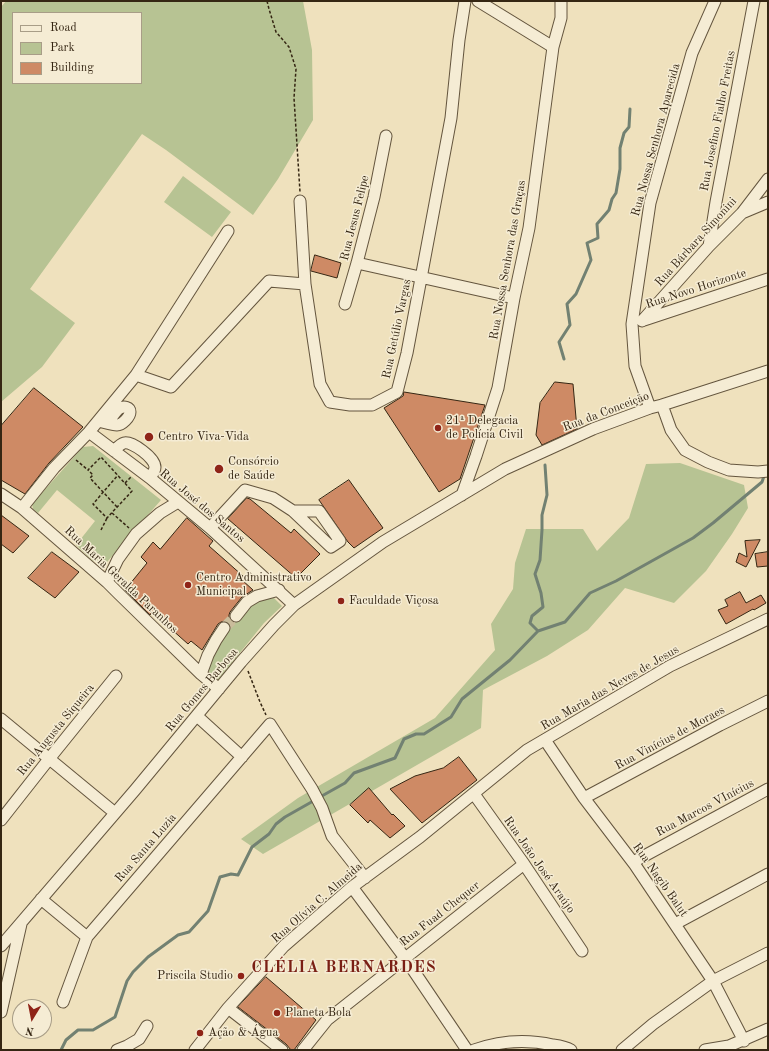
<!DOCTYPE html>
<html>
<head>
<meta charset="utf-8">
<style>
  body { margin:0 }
  #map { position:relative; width:769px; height:1051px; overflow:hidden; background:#efe1bd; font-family:"Old Standard TT",serif }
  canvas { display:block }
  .frame { position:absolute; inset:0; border:2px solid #352613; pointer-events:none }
  .legend { position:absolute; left:12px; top:12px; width:130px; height:72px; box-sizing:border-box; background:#f5ecd4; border:1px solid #a89d87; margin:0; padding:5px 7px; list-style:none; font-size:12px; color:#352613 }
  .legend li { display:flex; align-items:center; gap:8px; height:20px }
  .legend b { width:20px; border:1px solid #a89d87 }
  .north { position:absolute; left:12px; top:999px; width:40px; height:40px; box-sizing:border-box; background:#f5ecd4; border:1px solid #a89d87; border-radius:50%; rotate:190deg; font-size:11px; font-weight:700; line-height:16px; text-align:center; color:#352613 }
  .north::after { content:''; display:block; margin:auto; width:14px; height:18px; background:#8f2418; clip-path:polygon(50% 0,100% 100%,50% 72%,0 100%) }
</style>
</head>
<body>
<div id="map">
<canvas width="769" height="1051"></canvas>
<div class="frame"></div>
<ul class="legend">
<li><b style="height:5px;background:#f5ecd4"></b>Road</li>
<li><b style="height:11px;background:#b7c393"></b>Park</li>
<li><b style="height:11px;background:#ce8a65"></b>Building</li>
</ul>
<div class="north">N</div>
</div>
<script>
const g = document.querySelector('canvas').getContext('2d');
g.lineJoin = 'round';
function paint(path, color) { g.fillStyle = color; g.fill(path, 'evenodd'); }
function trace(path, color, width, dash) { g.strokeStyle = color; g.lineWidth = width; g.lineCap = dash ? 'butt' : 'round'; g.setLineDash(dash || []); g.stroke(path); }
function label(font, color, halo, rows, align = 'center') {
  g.font = font + ' "Old Standard TT",serif'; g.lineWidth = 3; g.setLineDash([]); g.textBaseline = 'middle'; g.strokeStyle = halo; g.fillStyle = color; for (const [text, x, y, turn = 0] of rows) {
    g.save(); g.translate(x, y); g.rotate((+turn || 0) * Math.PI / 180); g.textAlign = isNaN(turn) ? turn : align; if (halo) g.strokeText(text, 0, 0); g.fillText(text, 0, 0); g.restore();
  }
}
paint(new Path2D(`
  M 6,1 L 303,1 L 312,50 L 313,120 L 278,179 L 253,215 L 166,150 L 142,134 L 30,289 L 75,323 L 42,367 L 1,402 L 1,7 ZM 13,13 L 141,13 L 141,83 L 13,83 Z
  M 183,176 L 231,212 L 212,237 L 164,202 Z
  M 93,446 L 161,500 L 107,562 L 93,561 L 76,545 L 95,521 L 57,490 L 38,513 L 33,509 L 32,504 L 83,447 Z
  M 680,463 L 744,485 L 748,508 L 732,534 L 706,571 L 674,603 L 625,588 L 588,630 L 547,656 L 483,690 L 481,728 L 263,854 L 241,839 L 298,798 L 435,718 L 495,650 L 491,624 L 513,589 L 515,563 L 526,529 L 583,529 L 597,551 L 629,518 L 646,464 Z
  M 273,597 L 282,606 L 264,623 L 218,680 L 206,669 L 222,637 L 248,608 L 260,601 Z`), '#b7c393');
trace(new Path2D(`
  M 564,359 L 559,342 L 570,325 L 567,304 L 576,294 L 591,260 L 587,243 L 598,238 L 597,224 L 609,210 L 612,199 L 616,193 L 620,169 L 620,148 L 624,133 L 629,127 L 630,109
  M 538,631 L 530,623 L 532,616 L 543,607 L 541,593 L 535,574 L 540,560 L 542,530 L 542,515 L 547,495 L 545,465
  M 320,797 L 345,783 L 354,773 L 395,758 L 404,739 L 416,734 L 424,734 L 451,717 L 462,699 L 510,660 L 538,631 L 565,622 L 590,593 L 616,581 L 693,538 L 713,523 L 762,482 L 765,473
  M 61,1050 L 66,1040 L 78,1030 L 93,1030 L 115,1017 L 127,981 L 133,972 L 148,957 L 178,935 L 189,932 L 208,911 L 220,877 L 231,874 L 238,875 L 252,847 L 269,834 L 276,824 L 285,817 L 315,800`), '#728172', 3);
const building = new Path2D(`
  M 315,255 L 341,263 L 337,278 L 311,271 Z
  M 555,382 L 573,384 L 577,429 L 542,445 L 536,435 L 540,403 Z
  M 34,388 L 83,427 L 49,463 L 25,494 L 1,480 L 1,426 Z
  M 404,392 L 485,405 L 460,479 L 439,492 L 384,408 L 400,398 L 403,396 Z
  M 349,480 L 383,528 L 354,548 L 348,542 L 319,500 Z
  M 247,498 L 250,499 L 291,533 L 294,529 L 320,554 L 296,578 L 228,519 Z
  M 1,515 L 29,536 L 13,553 L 1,544 Z
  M 187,518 L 213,541 L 209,546 L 243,576 L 241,579 L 253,590 L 242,597 L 230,612 L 229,615 L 229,618 L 231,621 L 234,622 L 231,626 L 228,622 L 225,621 L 221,622 L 218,624 L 202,650 L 191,641 L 188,644 L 152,612 L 150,615 L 125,590 L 147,563 L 141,557 L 153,542 L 160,549 Z
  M 760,540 L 746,567 L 736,562 L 739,553 L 747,557 L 745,541 Z
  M 52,552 L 79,572 L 55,598 L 28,578 Z
  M 768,552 L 768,566 L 757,567 L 755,554 Z
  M 740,592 L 746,603 L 761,595 L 766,603 L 754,610 L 753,609 L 726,624 L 718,610 L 728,606 L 725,600 Z
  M 459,757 L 477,780 L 422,823 L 390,789 L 415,776 L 443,768 Z
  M 369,788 L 392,815 L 393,814 L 405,826 L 390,838 L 370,820 L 368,823 L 350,805 Z
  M 266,977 L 316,1020 L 294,1050 L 291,1050 L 286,1044 L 238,1007 Z`);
paint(building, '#ce8a65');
trace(building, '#352613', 1);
trace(new Path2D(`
  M 224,628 L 236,616`), '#cabc9b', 11, [11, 5.5]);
const minor = new Path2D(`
  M 478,1 L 553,47
  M 300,201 L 305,284 L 320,384 L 330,402 L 350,405 L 372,405 L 397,392 L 407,353 L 451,118 L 459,40 L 465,1
  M 742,213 L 768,202
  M 709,246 L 716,202 L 754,1
  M 357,263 L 514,298
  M 345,304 L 357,263 L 374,197 L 386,136
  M 644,320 L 768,279
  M 642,321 L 709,246 L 742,213 L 768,179
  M 136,375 L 171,387 L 269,281 L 305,284
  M 662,405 L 671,430 L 685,450 L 708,462 L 729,470 L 758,472 L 768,471
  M 650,408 L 635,366 L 632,324 L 650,203 L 692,53 L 715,1
  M 98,421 C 104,422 111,425 117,425 C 122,425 130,417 130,412 C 130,407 124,406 120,408 C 115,411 112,418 107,423
  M 89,432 L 150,478 L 210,528 L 294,605
  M 114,451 C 117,448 120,444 124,443 C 132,441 155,458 155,467 C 155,471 152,475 150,478
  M 1,494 L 22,508 L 107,582 L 118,593 L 201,674 L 219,689
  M 462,495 L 476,456 L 498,388 L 514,298 L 529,228 L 553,47 L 561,18 L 561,1
  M 22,508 L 54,468 L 89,432 L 136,375 L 228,231
  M 210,528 L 245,490 L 273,498 L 293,511 L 331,547 L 340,541 L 319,511 L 293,511
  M 107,582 L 118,559 L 136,534 L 160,513 L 178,502
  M 236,616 L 247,602 L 257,596 L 279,590
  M 201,674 L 208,655 L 216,640 L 224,628
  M 197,716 L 242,757
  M 1,719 L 115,813
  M 545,740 L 584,798 L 635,865 L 713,981 L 744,1041
  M 474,794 L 524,864 L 582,951
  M 584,798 L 720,725 L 768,701
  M 1,820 L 49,759 L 116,676
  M 633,862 L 768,789
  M 352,887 L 405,958 L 467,1050
  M 41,899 L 87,937
  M 675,924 L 768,874
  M 1,946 L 135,790 L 241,662 L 274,625 L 294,605 L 383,542 L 505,469 L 593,429 L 650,408 L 662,405 L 768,371
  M 63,1002 L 87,937 L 270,724 L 312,789 L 322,808 L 332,836 L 365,878
  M 228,1008 L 282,1050
  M 1,1012 L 21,924
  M 117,1050 L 127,1046 L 139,1039 L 147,1026
  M 195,1050 L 228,1008 L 284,946 L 352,887 L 420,837 L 527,750 L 670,666 L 768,619
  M 303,1050 L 327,1020 L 524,864
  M 474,1050 C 499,1041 527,1039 553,1045 C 560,1046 566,1047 571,1050
  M 622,1050 L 653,1024 L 713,981 L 768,953
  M 705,1050 L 729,1046 L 768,1029`);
trace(minor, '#64553e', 13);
trace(new Path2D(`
  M 267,1 L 269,9 L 276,32 L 289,47 L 296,69 L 294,98 L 300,192
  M 76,460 L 88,470
  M 125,483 L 131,477
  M 117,507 L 90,478 L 93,475 L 88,470 L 101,457 L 132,491 C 124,500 115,509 107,518 L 93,504 L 118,475
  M 112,513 L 129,528
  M 101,530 L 107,518
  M 248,671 L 260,702 L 266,715`), '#352613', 1.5, [3, 2]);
trace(minor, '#f5ecd4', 11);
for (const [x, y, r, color] of [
  [438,428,4,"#8f2418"],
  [149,437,5,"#8f2418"],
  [219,469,5,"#8f2418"],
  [188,585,4,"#8f2418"],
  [341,601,4,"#8f2418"],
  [241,976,4,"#8f2418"],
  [277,1013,4,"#8f2418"],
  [200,1033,4,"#8f2418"]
]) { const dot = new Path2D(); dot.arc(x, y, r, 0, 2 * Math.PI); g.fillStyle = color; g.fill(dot); trace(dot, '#f5ecd4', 1.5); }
label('12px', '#352613', '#f5ecd4', [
  ["Rua Josefino Fialho Freitas",718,121,-79],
  ["Rua Nossa Senhora Aparecida",656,140,-75],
  ["Rua Jesus Felipe",355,218,-76],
  ["Rua Bárbara Simonini",696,242,-48],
  ["Rua Nossa Senhora das Graças",508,260,-80],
  ["Rua Novo Horizonte",696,289,-18],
  ["Rua Getúlio Vargas",397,329,-78],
  ["Rua da Conceição",606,412,-21],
  ["Rua José dos Santos",202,506,40],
  ["Rua Maria Geralda Paranhos",121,580,43],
  ["Rua Maria das Neves de Jesus",610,688,-30],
  ["Rua Gomes Barbosa",202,690,-50],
  ["Rua Augusta Siqueira",56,730,-51],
  ["Rua Vinícius de Moraes",670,738,-28],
  ["Rua Marcos VInícius",705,808,-28],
  ["Rua Santa Luzia",146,848,-49],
  ["Rua João José Araújo",539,865,55],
  ["Rua Nagib Balut",660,880,55],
  ["Rua Olívia C. Almeida",317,903,-41],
  ["Rua Fuad Chequer",440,914,-38]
]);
label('12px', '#352613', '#f5ecd4', [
  ["21ª Delegacia",446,421],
  ["de Polícia Civil",446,435],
  ["Centro Viva-Vida",158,437],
  ["Consórcio",228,462],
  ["de Saúde",228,476],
  ["Centro Administrativo",196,578],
  ["Municipal",196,592],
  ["Faculdade Viçosa",349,601],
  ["Priscila Studio",233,976,"right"],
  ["Planeta Bola",285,1013],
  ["Ação & Água",208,1033]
], 'left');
g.letterSpacing = '1px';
label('bold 16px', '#7a1f14', '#f5ecd4', [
  ["CLÉLIA BERNARDES",344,968]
]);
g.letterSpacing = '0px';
</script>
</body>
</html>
